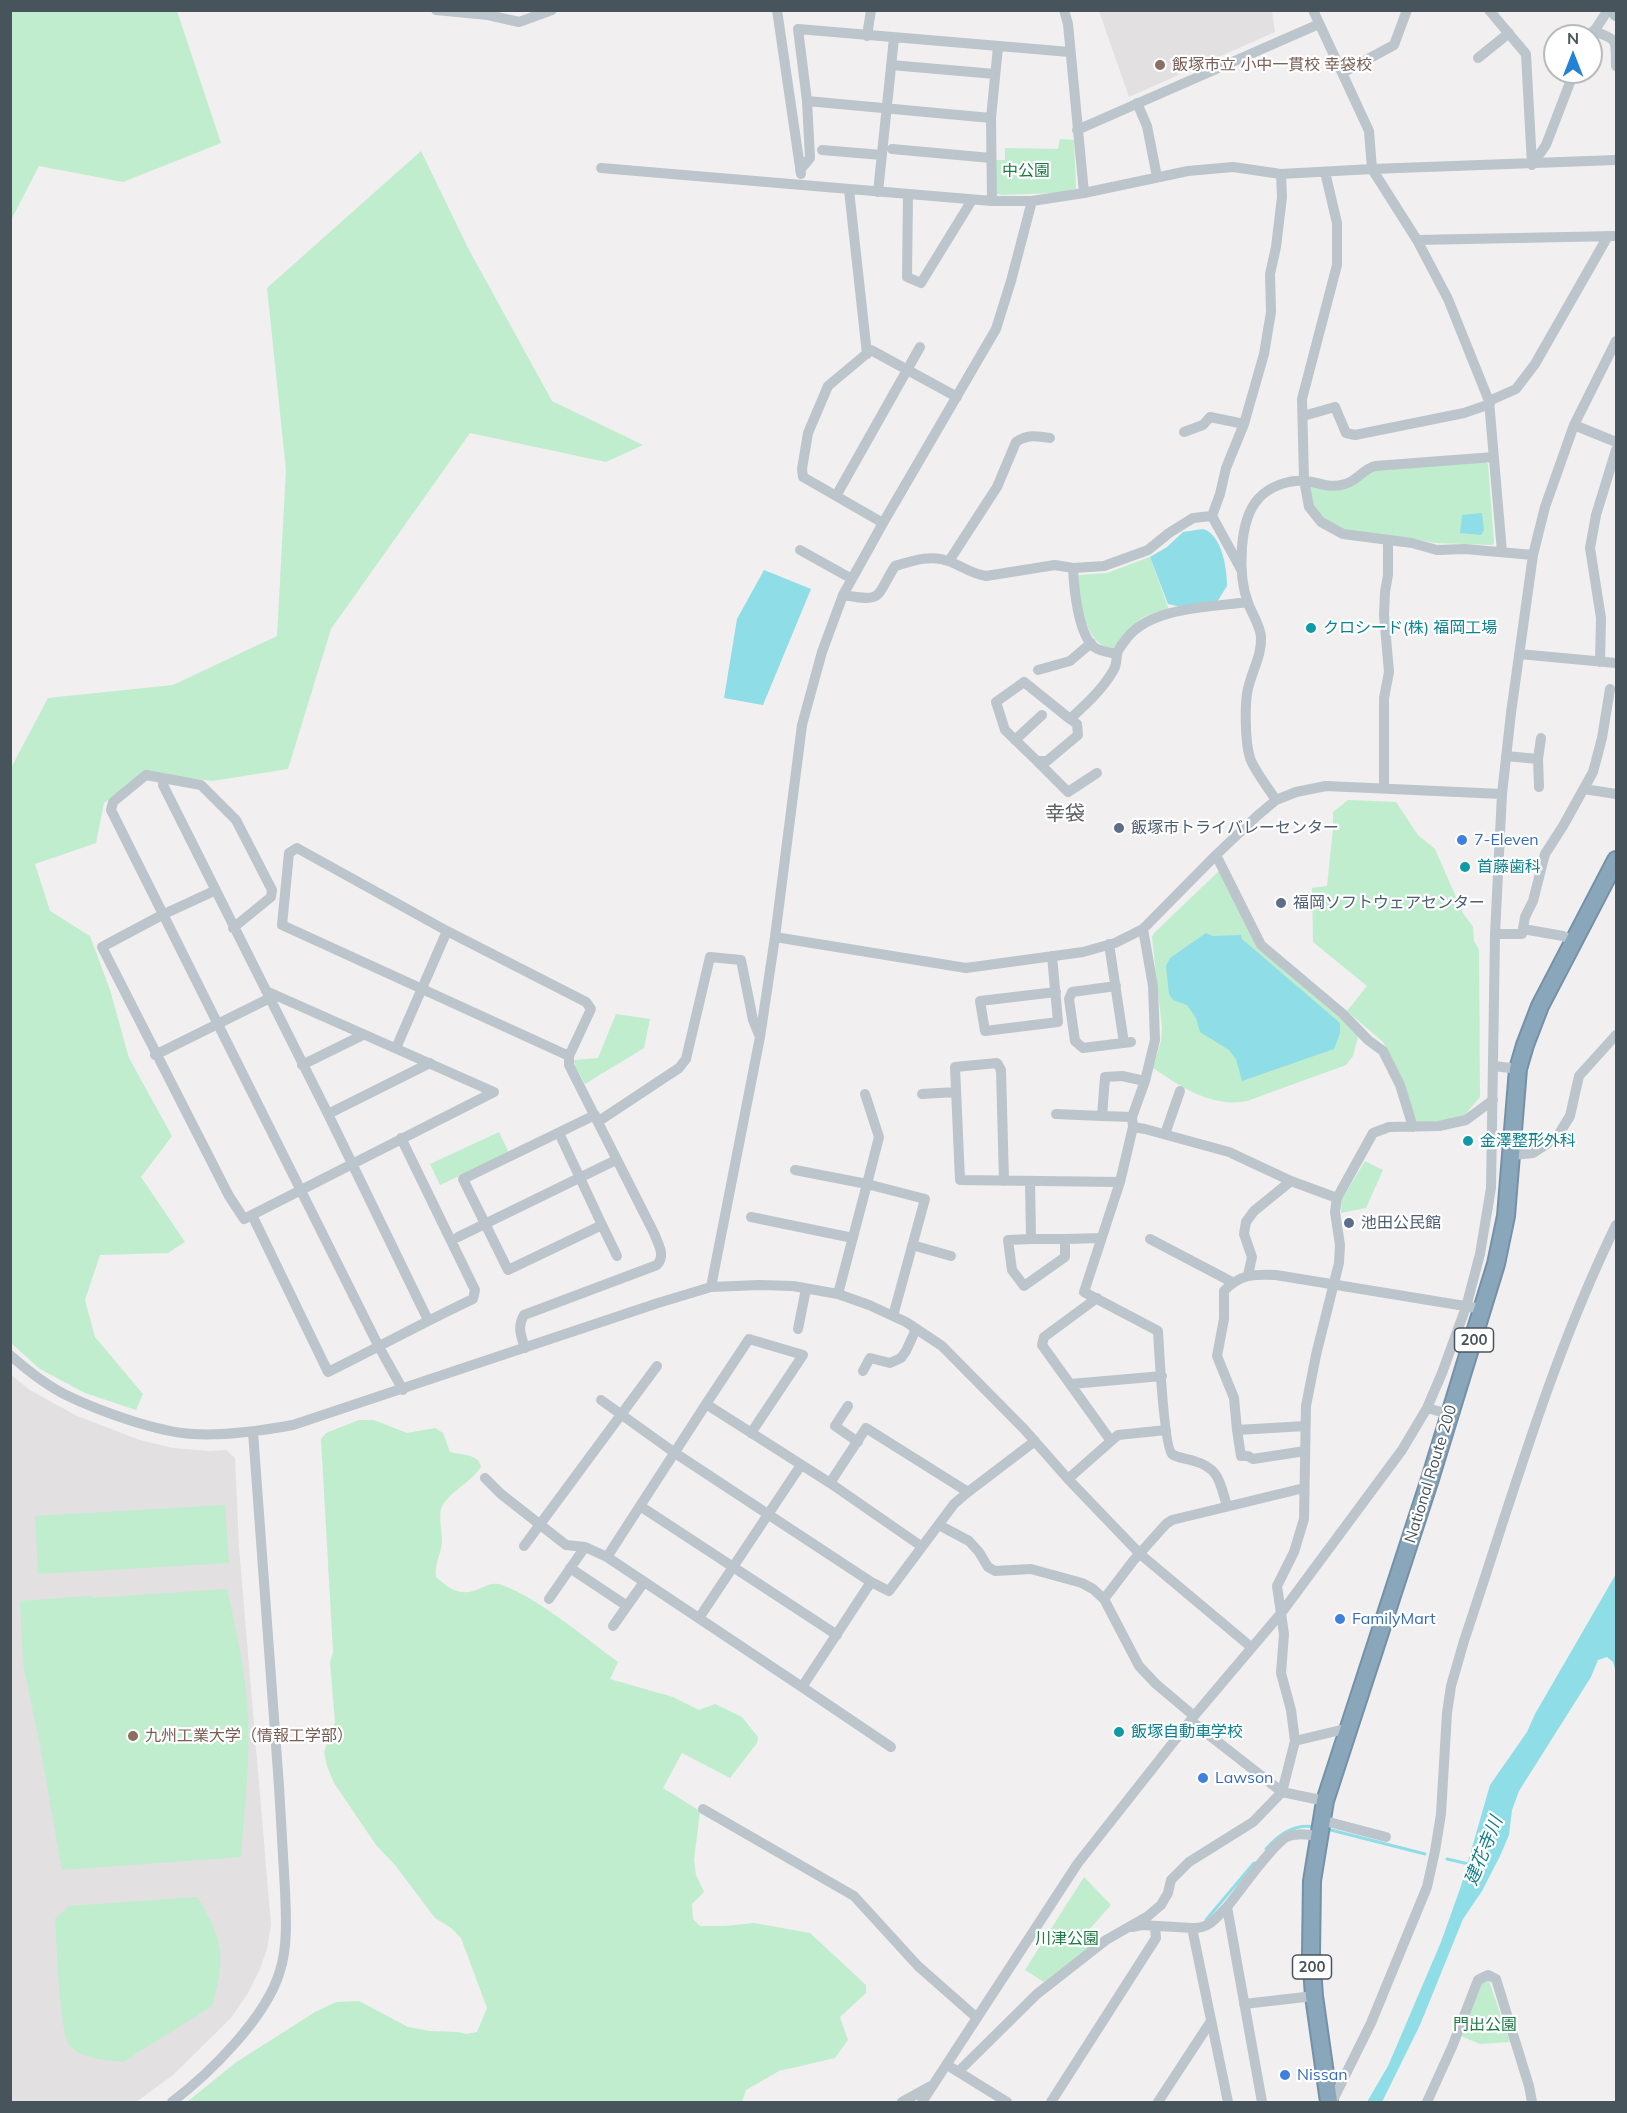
<!DOCTYPE html>
<html>
<head>
<meta charset="utf-8">
<style>
  body { margin:0 }
  #map { position:relative; width:1627px; height:2113px; overflow:hidden; background:#f1efef; font-family:Mulish,sans-serif }
  canvas { display:block }
  .frame { position:absolute; inset:0; border:12px solid #48545b; pointer-events:none }
  .north { position:absolute; left:1543px; top:24px; width:60px; height:60px; box-sizing:border-box; background:#fff; border:2px solid #b6bbbd; border-radius:50%; rotate:0deg; font-size:16px; font-weight:700; line-height:24px; text-align:center; color:#48545b }
  .north::after { content:''; display:block; margin:auto; width:21px; height:27px; background:#2282d8; clip-path:polygon(50% 0,100% 100%,50% 72%,0 100%) }
</style>
</head>
<body>
<div id="map">
<canvas width="1627" height="2113"></canvas>
<div class="frame"></div>
<div class="north">N</div>
</div>
<script>
const g = document.querySelector('canvas').getContext('2d');
g.lineJoin = 'round';
function paint(path, color) { g.fillStyle = color; g.fill(path, 'evenodd'); }
function trace(path, color, width, dash) { g.strokeStyle = color; g.lineWidth = width; g.lineCap = dash ? 'butt' : 'round'; g.setLineDash(dash || []); g.stroke(path); }
function label(font, color, halo, rows, align = 'center') {
  g.font = font + ' Mulish,"Noto Sans JP",sans-serif'; g.lineWidth = 4.5; g.setLineDash([]); g.textBaseline = 'middle'; g.strokeStyle = halo; g.fillStyle = color; for (const [text, x, y, turn = 0] of rows) {
    g.save(); g.translate(x, y); g.rotate((+turn || 0) * Math.PI / 180); g.textAlign = isNaN(turn) ? turn : align; if (halo) g.strokeText(text, 0, 0); g.fillText(text, 0, 0); g.restore();
  }
}
paint(new Path2D(`
  M 1099,11 L 1272,11 L 1275,32 L 1129,97 Z
  M 10,1374 L 30,1390 L 77,1416 L 140,1440 L 173,1448 L 209,1451 L 226,1450 L 235,1458 L 239,1547 L 271,1925 L 267,1949 L 260,1969 L 248,1993 L 231,2018 L 173,2075 L 136,2102 L 11,2102 Z`), '#e2e0e0');
paint(new Path2D(`
  M 11,10 L 177,11 L 221,143 L 123,182 L 39,166 L 11,220 Z
  M 1060,139 L 1074,140 L 1076,189 L 1054,193 L 1003,195 L 997,194 L 994,160 L 1005,160 L 1005,148 L 1058,149 Z
  M 421,151 L 468,248 L 552,401 L 643,445 L 606,462 L 470,433 L 331,629 L 288,769 L 212,781 L 144,772 L 104,803 L 96,843 L 35,864 L 50,911 L 90,936 L 110,990 L 129,1058 L 172,1136 L 141,1177 L 185,1242 L 168,1253 L 100,1255 L 85,1300 L 95,1337 L 143,1394 L 136,1410 L 85,1393 L 40,1369 L 11,1343 L 11,768 L 48,698 L 173,685 L 277,636 L 286,470 L 267,288 Z
  M 1483,461 L 1488,464 L 1494,543 L 1492,545 L 1435,543 L 1410,538 L 1348,531 L 1327,522 L 1313,506 L 1308,485 L 1323,489 L 1368,470 Z
  M 1150,557 L 1169,610 C 1140,613 1131,626 1114,648 C 1086,649 1079,600 1076,578 L 1079,575 L 1107,573 Z
  M 1348,800 L 1396,802 L 1418,835 L 1435,849 L 1463,913 L 1473,927 L 1474,941 L 1479,950 L 1480,1097 L 1464,1116 L 1443,1123 L 1417,1122 L 1396,1066 L 1383,1042 L 1347,1011 L 1367,986 L 1313,942 L 1312,888 L 1327,886 L 1333,829 L 1333,812 Z
  M 1220,870 L 1256,946 L 1347,1024 L 1358,1037 L 1353,1056 L 1346,1065 L 1247,1101 C 1212,1108 1181,1087 1153,1068 L 1161,1041 L 1162,1028 L 1152,937 L 1154,933 Z
  M 616,1014 L 650,1019 L 644,1048 L 585,1084 L 575,1066 L 574,1060 L 598,1058 Z
  M 499,1132 L 509,1153 L 440,1185 L 430,1164 Z
  M 1365,1161 L 1383,1170 L 1366,1208 L 1341,1213 L 1342,1199 Z
  M 359,1420 L 374,1420 L 407,1433 L 435,1428 L 443,1433 L 450,1452 C 462,1455 479,1454 481,1467 C 471,1482 454,1489 444,1503 C 437,1512 442,1529 442,1540 C 442,1553 434,1563 436,1577 C 441,1581 448,1588 454,1590 C 475,1599 486,1579 502,1585 C 540,1599 585,1638 618,1662 L 610,1679 L 673,1697 L 699,1710 L 715,1704 L 742,1717 L 758,1737 L 757,1743 L 730,1778 L 682,1753 L 663,1788 L 700,1811 L 694,1860 L 696,1875 L 704,1892 L 692,1904 L 693,1919 L 700,1926 L 725,1926 L 754,1923 L 810,1933 L 866,1985 L 866,1993 L 840,2017 L 848,2040 L 835,2058 L 779,2071 L 746,2090 L 742,2102 L 187,2102 L 235,2063 L 315,2012 L 336,2002 L 359,2001 L 408,2027 L 430,2031 L 458,2032 L 466,2034 L 477,2032 L 487,2008 L 461,1938 L 451,1928 L 435,1918 L 395,1865 L 376,1845 L 334,1783 L 327,1766 L 324,1752 L 335,1722 L 330,1662 L 333,1652 L 321,1439 L 326,1433 Z
  M 225,1505 L 229,1563 L 38,1574 L 35,1516 Z
  M 227,1589 C 235,1626 244,1664 247,1702 C 252,1753 244,1806 241,1857 L 62,1870 L 38,1735 L 23,1664 L 20,1601 L 89,1596 L 93,1598 Z
  M 1084,1877 L 1111,1905 L 1087,1932 L 1095,1943 L 1044,1982 L 1025,1970 Z
  M 197,1897 C 224,1940 226,1958 212,2006 L 123,2062 C 106,2060 82,2059 70,2046 C 59,2035 57,1940 55,1919 L 69,1906 Z
  M 1484,1981 L 1489,1981 L 1510,2042 L 1480,2044 L 1461,2036 L 1481,1983 Z`), '#c0edcd');
paint(new Path2D(`
  M 1482,513 L 1484,530 L 1481,535 L 1460,533 L 1462,515 Z
  M 1203,529 C 1222,534 1227,569 1227,586 L 1217,602 L 1181,607 L 1168,604 L 1150,557 L 1167,547 L 1183,532 Z
  M 764,570 L 811,589 L 763,705 L 724,698 L 737,619 Z
  M 1206,933 L 1213,936 L 1241,935 L 1242,939 L 1340,1023 L 1340,1033 L 1334,1049 L 1242,1081 L 1236,1059 L 1229,1050 L 1200,1032 L 1196,1018 L 1187,1005 L 1173,1000 L 1169,994 L 1166,966 L 1170,958 Z
  M 1616,1574 L 1616,1744 L 1616,1672 L 1613,1662 L 1607,1657 L 1598,1660 L 1591,1677 L 1519,1791 L 1512,1810 L 1509,1835 L 1500,1856 L 1482,1891 L 1463,1919 L 1420,2025 L 1382,2102 L 1367,2102 L 1388,2066 L 1441,1942 L 1461,1886 L 1490,1785 L 1527,1732 L 1535,1714 Z`), '#8fdde7');
trace(new Path2D(`
  M 1327,1829 L 1425,1854
  M 1266,1849 C 1279,1834 1295,1823 1315,1827
  M 1447,1859 L 1469,1864
  M 1206,1920 L 1254,1863`), '#8fdde7', 3);
const highway = new Path2D(`
  M 1329,2102 L 1314,1996 L 1311,1953 L 1312,1881 L 1325,1801 L 1430,1479 L 1496,1264 L 1506,1216 L 1518,1069 L 1525,1045 L 1540,1006 L 1616,860`);
trace(highway, '#7491a7', 20);
trace(new Path2D(`
  M 436,10 L 488,15 L 519,22 L 552,10
  M 777,10 L 801,174
  M 1064,10 L 1068,24 L 1084,193
  M 1313,10 L 1369,131 L 1372,169 L 1417,240 L 1448,299 L 1489,401 L 1502,552
  M 1489,10 L 1526,54 L 1532,165
  M 1593,31 C 1620,40 1615,40 1616,66
  M 867,36 L 871,10
  M 1591,36 L 1608,10
  M 1478,58 L 1509,33
  M 891,65 L 995,74
  M 1342,73 L 1394,45 L 1407,10
  M 807,101 L 991,118
  M 1137,103 L 1147,126 L 1157,177
  M 1077,130 L 1319,24
  M 892,149 L 991,158
  M 822,150 L 882,155
  M 1532,165 L 1546,145 L 1574,72
  M 601,168 L 992,201 L 1032,201 L 1084,193 L 1188,171 L 1233,167 L 1281,174 L 1372,169 L 1616,160
  M 800,170 L 810,158 L 807,101 L 798,29 L 1070,52
  M 1325,172 L 1337,223 L 1337,265 L 1302,399 L 1304,480 L 1309,507 L 1321,522 L 1343,534 L 1412,543 L 1437,550 L 1465,549 L 1533,555
  M 849,190 L 867,354
  M 878,192 L 894,38
  M 908,195 L 907,277 L 921,283 L 972,200
  M 992,201 L 991,118 L 998,47
  M 1417,240 L 1616,236
  M 1489,401 L 1516,389 L 1535,364 L 1608,236
  M 1303,416 L 1335,407 L 1346,433 L 1355,435 L 1464,413 L 1490,404
  M 1574,425 L 1616,442
  M 1184,432 L 1203,425 L 1210,417 L 1244,424
  M 836,496 L 920,347
  M 883,523 L 803,477 L 802,469 L 808,433 L 828,386 L 871,350 L 957,397
  M 800,550 L 852,579
  M 949,561 L 997,487 L 1016,442 C 1027,434 1038,436 1050,438
  M 1073,568 C 1074,588 1078,634 1094,647 C 1101,652 1109,652 1117,654
  M 1242,571 L 1212,516 L 1220,494 L 1226,468 L 1244,424 L 1264,354 L 1271,312 L 1270,274 L 1276,247 L 1282,197 L 1281,174
  M 843,595 C 884,602 875,598 895,566 C 914,560 932,554 951,562 C 963,567 972,574 986,576 L 1055,565 L 1073,568 L 1104,566 L 1148,550 L 1169,533 L 1193,518 L 1212,516
  M 1519,654 L 1616,663
  M 1600,662 L 1601,618 L 1590,548 L 1596,515 L 1616,450
  M 1038,670 L 1070,661 L 1091,643
  M 1070,719 L 1024,682 L 996,702 L 1005,730 L 1037,761 L 1047,761 L 1078,735 L 1077,724 L 1070,719 C 1086,704 1102,690 1113,671 C 1117,665 1116,661 1117,654 C 1118,649 1124,642 1127,638 C 1151,607 1211,607 1248,602
  M 1015,740 L 1042,715
  M 1506,756 L 1538,759 L 1539,787
  M 1538,759 L 1541,738
  M 1037,761 L 1068,792 L 1097,773
  M 163,778 L 163,785 L 328,1114 L 428,1320
  M 1384,788 L 1384,698 L 1389,672 L 1384,615 L 1385,592 L 1388,575 L 1388,541
  M 1584,789 L 1616,794
  M 1276,800 C 1269,789 1254,770 1250,758 C 1245,742 1244,700 1249,685 C 1253,669 1262,654 1261,637 C 1260,625 1252,614 1248,603 C 1238,576 1238,520 1259,498 C 1269,487 1289,479 1305,481 C 1319,482 1328,489 1345,484 C 1357,481 1363,469 1375,466 L 1494,457
  M 1216,855 L 1261,945 L 1343,1014 L 1368,1040 L 1383,1051 L 1400,1085 L 1413,1127
  M 214,891 L 162,915 L 102,947 L 229,1196 L 244,1219 L 494,1092 L 266,991
  M 233,928 L 271,897 L 272,890 L 236,820 L 201,785 L 146,775 L 113,802 L 111,810 L 379,1347 L 403,1390
  M 1143,929 L 1153,986 L 1155,1040 L 1145,1081 L 1132,1117 L 1133,1127 L 1120,1182 L 1084,1292 L 1158,1331 C 1159,1348 1164,1447 1172,1454 C 1177,1458 1188,1459 1194,1461 C 1220,1468 1220,1484 1227,1506
  M 1523,929 L 1563,936 L 1575,942
  M 1495,934 L 1522,934 L 1525,917 L 1533,901 L 1545,854 L 1563,826 L 1593,772 L 1602,738 L 1610,689
  M 775,937 L 966,968 L 1083,952 L 1115,943 L 1143,929 L 1216,855 L 1257,816 L 1276,800 L 1296,792 L 1326,786 L 1502,794
  M 1109,944 L 1124,1043
  M 1052,956 L 1058,1022 L 985,1031 L 980,1001 L 1056,992
  M 1116,986 L 1072,992 L 1069,999 L 1075,1041 L 1083,1048 L 1131,1042
  M 396,1048 L 447,931
  M 155,1055 L 270,998
  M 302,1065 L 363,1035
  M 1494,1066 L 1518,1069
  M 922,1094 L 956,1092
  M 328,1114 L 430,1063
  M 1056,1114 L 1102,1116
  M 1132,1117 L 1102,1116 L 1105,1077 L 1122,1076 L 1145,1081
  M 599,1121 L 679,1068 L 686,1059 L 710,957 L 741,960 L 753,1020 L 759,1035
  M 1133,1127 L 1145,1129 L 1229,1152 L 1291,1181 L 1337,1198
  M 559,1133 L 602,1225 L 508,1270 L 463,1179 L 595,1115
  M 1165,1134 L 1180,1091
  M 1512,1155 L 1533,1153 L 1557,1137 L 1570,1116 L 1579,1076 L 1616,1035
  M 795,1170 L 867,1184 L 879,1137 L 865,1094
  M 1004,1181 L 1001,1070 L 997,1063 L 955,1067 L 960,1180 L 1120,1182
  M 1030,1181 L 1031,1239 L 1008,1240 L 1012,1270 L 1024,1286 L 1065,1257 L 1065,1239 L 1031,1239
  M 252,1215 L 328,1372 C 377,1348 424,1322 473,1299 L 475,1290 L 401,1138
  M 751,1217 L 853,1238
  M 602,1225 L 617,1256
  M 458,1237 L 616,1160
  M 1065,1239 L 1101,1238
  M 1150,1239 L 1232,1282
  M 912,1245 L 951,1256
  M 1248,1275 L 1252,1257 L 1244,1234 L 1246,1222 L 1254,1211 L 1291,1181
  M 711,1287 L 760,1037 L 775,937 L 802,725 L 822,652 L 843,595 L 883,523 L 996,329 L 1011,281 L 1032,201
  M 838,1294 L 867,1184 L 925,1199 L 893,1316
  M 1097,1298 L 1044,1337 L 1042,1345 L 1111,1441
  M 798,1329 L 806,1289
  M 525,1348 C 521,1336 517,1327 524,1315 L 657,1265 C 666,1255 658,1244 654,1233 L 569,1065 L 569,1056 L 591,1009 L 586,1002 L 447,931 L 297,848 L 289,853 L 282,925 L 569,1056
  M 10,1355 C 27,1370 46,1385 66,1395 C 99,1411 157,1432 193,1434 C 226,1436 260,1431 293,1425 L 658,1303 L 711,1287 L 759,1285 L 793,1286 L 838,1294 L 869,1305 L 906,1322 L 942,1346 L 1024,1429 L 1068,1479 L 1140,1554 L 1251,1647
  M 863,1371 L 870,1358 L 890,1363 L 901,1358 L 906,1351 L 916,1329
  M 1071,1384 L 1162,1376
  M 601,1400 L 675,1453 L 871,1582 L 889,1591 L 954,1504 L 968,1492 L 866,1428 L 830,1483
  M 706,1404 L 749,1339 L 803,1355 L 751,1433
  M 848,1406 L 835,1426 L 858,1442
  M 1427,1408 L 1449,1414
  M 1305,1426 L 1237,1430 L 1234,1398 L 1217,1356 L 1224,1319 L 1224,1291 C 1240,1274 1254,1274 1276,1275 L 1483,1309
  M 1237,1430 L 1241,1456 L 1248,1456 L 1253,1459 L 1305,1451
  M 485,1478 L 501,1494 L 566,1545 L 585,1547 L 607,1557
  M 1068,1479 L 1118,1435 L 1166,1430
  M 968,1492 L 1035,1441
  M 640,1506 L 837,1635
  M 939,1525 L 969,1541 L 979,1552 L 988,1567 L 995,1571 L 1031,1569 L 1082,1583 L 1093,1589 L 1104,1599 L 1139,1666 L 1156,1684 L 1194,1716
  M 524,1546 L 657,1366
  M 570,1568 L 627,1606
  M 871,1582 L 802,1687 L 607,1557 L 706,1404 L 830,1483 L 921,1546
  M 549,1599 L 585,1547
  M 1104,1599 L 1133,1561 L 1166,1524 L 1172,1520 L 1304,1488
  M 699,1618 L 801,1465
  M 613,1626 L 644,1582
  M 802,1687 L 891,1747
  M 1191,1721 L 1282,1792 L 1325,1801
  M 1295,1741 L 1349,1728
  M 703,1809 L 854,1896 L 918,1966 L 977,2018
  M 1321,1820 L 1386,1837
  M 1132,1927 L 1142,1925 L 1192,1928 L 1228,2102
  M 1192,1928 C 1209,1929 1216,1918 1227,1907
  M 1244,2004 L 1314,1996
  M 952,2068 L 1007,2102
  M 958,2072 L 1037,1994 L 1106,1940 L 1148,1916 L 1161,1905 L 1168,1893 L 1171,1880 L 1189,1862 L 1253,1822 L 1282,1792 L 1295,1741 L 1291,1710 L 1281,1673 L 1284,1634 L 1277,1586 L 1294,1552 L 1304,1519 L 1306,1406 L 1316,1355 L 1339,1263 L 1340,1245 L 1335,1212 L 1337,1198 L 1373,1133 L 1389,1127 L 1439,1126 L 1466,1120 L 1493,1100
  M 172,2102 C 210,2073 266,2018 280,1971 C 288,1945 286,1917 285,1890 C 283,1855 281,1821 279,1786 C 270,1668 261,1550 253,1432
  M 902,2102 L 931,2086
  M 922,2102 L 1078,1863 L 1194,1716 L 1282,1612 L 1402,1450 L 1427,1408 L 1442,1373 L 1466,1307 L 1480,1254 L 1491,1188 L 1495,934 L 1502,794 L 1511,713 L 1533,555 L 1545,507 L 1574,425 L 1616,341
  M 1051,2102 L 1156,1938 L 1155,1927
  M 1158,2102 L 1211,2021
  M 1262,2102 L 1227,1907 C 1241,1890 1269,1849 1285,1838 C 1294,1832 1308,1835 1318,1836
  M 1332,2102 L 1371,2023 L 1427,1887 L 1435,1851 L 1441,1814 L 1447,1713 L 1451,1686 L 1464,1641 C 1511,1501 1551,1358 1616,1225
  M 1427,2102 L 1452,2047 L 1478,1980 L 1488,1975 L 1496,1979 L 1529,2086 L 1532,2102`), '#bbc5cb', 10);
trace(new Path2D(`
  M 1614,10 L 1616,14`), '#b0c1cc', 14);
trace(highway, '#89a6bb', 16);
for (const [x, y, r, color] of [
  [1160,65,6,"#8d6e63"],
  [1311,628,6,"#0f9aa8"],
  [1119,828,6,"#5c6f8a"],
  [1462,840,6,"#3f7fe0"],
  [1465,867,6,"#0f9aa8"],
  [1281,903,6,"#5c6f8a"],
  [1468,1141,6,"#0f9aa8"],
  [1349,1223,6,"#5c6f8a"],
  [1340,1619,6,"#3f7fe0"],
  [1119,1732,6,"#0f9aa8"],
  [133,1736,6,"#8d6e63"],
  [1203,1778,6,"#3f7fe0"],
  [1285,2075,6,"#3f7fe0"]
]) { const dot = new Path2D(); dot.arc(x, y, r, 0, 2 * Math.PI); g.fillStyle = color; g.fill(dot); trace(dot, '#fff', 2); }
for (const [x, y, w] of [
  [1474,1340,39],
  [1312,1967,39]
]) { const box = new Path2D(); box.roundRect(x - w / 2, y - 12, w, 24, 4.5); g.fillStyle = '#fff'; g.fill(box); trace(box, '#48545b', 1.5); }
label('bold 15px', '#48545b', null, [
  ["200",1474,1340],
  ["200",1312,1967]
]);
label('16px', '#785e54', '#fff', [
  ["飯塚市立 小中一貫校 幸袋校",1172,65],
  ["九州工業大学（情報工学部）",145,1736]
], 'left');
label('16px', '#1c7a42', '#fff', [
  ["中公園",1026,171],
  ["川津公園",1067,1939],
  ["門出公園",1485,2025]
]);
label('16px', '#0d838f', '#fff', [
  ["クロシード(株) 福岡工場",1323,628],
  ["首藤歯科",1477,867],
  ["金澤整形外科",1480,1141],
  ["飯塚自動車学校",1131,1732]
], 'left');
label('16px', '#4e5e75', '#fff', [
  ["飯塚市トライバレーセンター",1131,828],
  ["福岡ソフトウェアセンター",1293,903],
  ["池田公民館",1361,1223]
], 'left');
label('16px', '#366cbe', '#fff', [
  ["7-Eleven",1474,840],
  ["FamilyMart",1352,1619],
  ["Lawson",1215,1778],
  ["Nissan",1297,2075]
], 'left');
label('16px', '#48545b', '#fff', [
  ["National Route 200",1431,1474,-73]
]);
label('italic 18px', '#147f8d', '#fff', [
  ["建花寺川",1484,1851,-68]
]);
label('20px', '#5c6064', '#fff', [
  ["幸袋",1065,814]
]);
</script>
</body>
</html>
